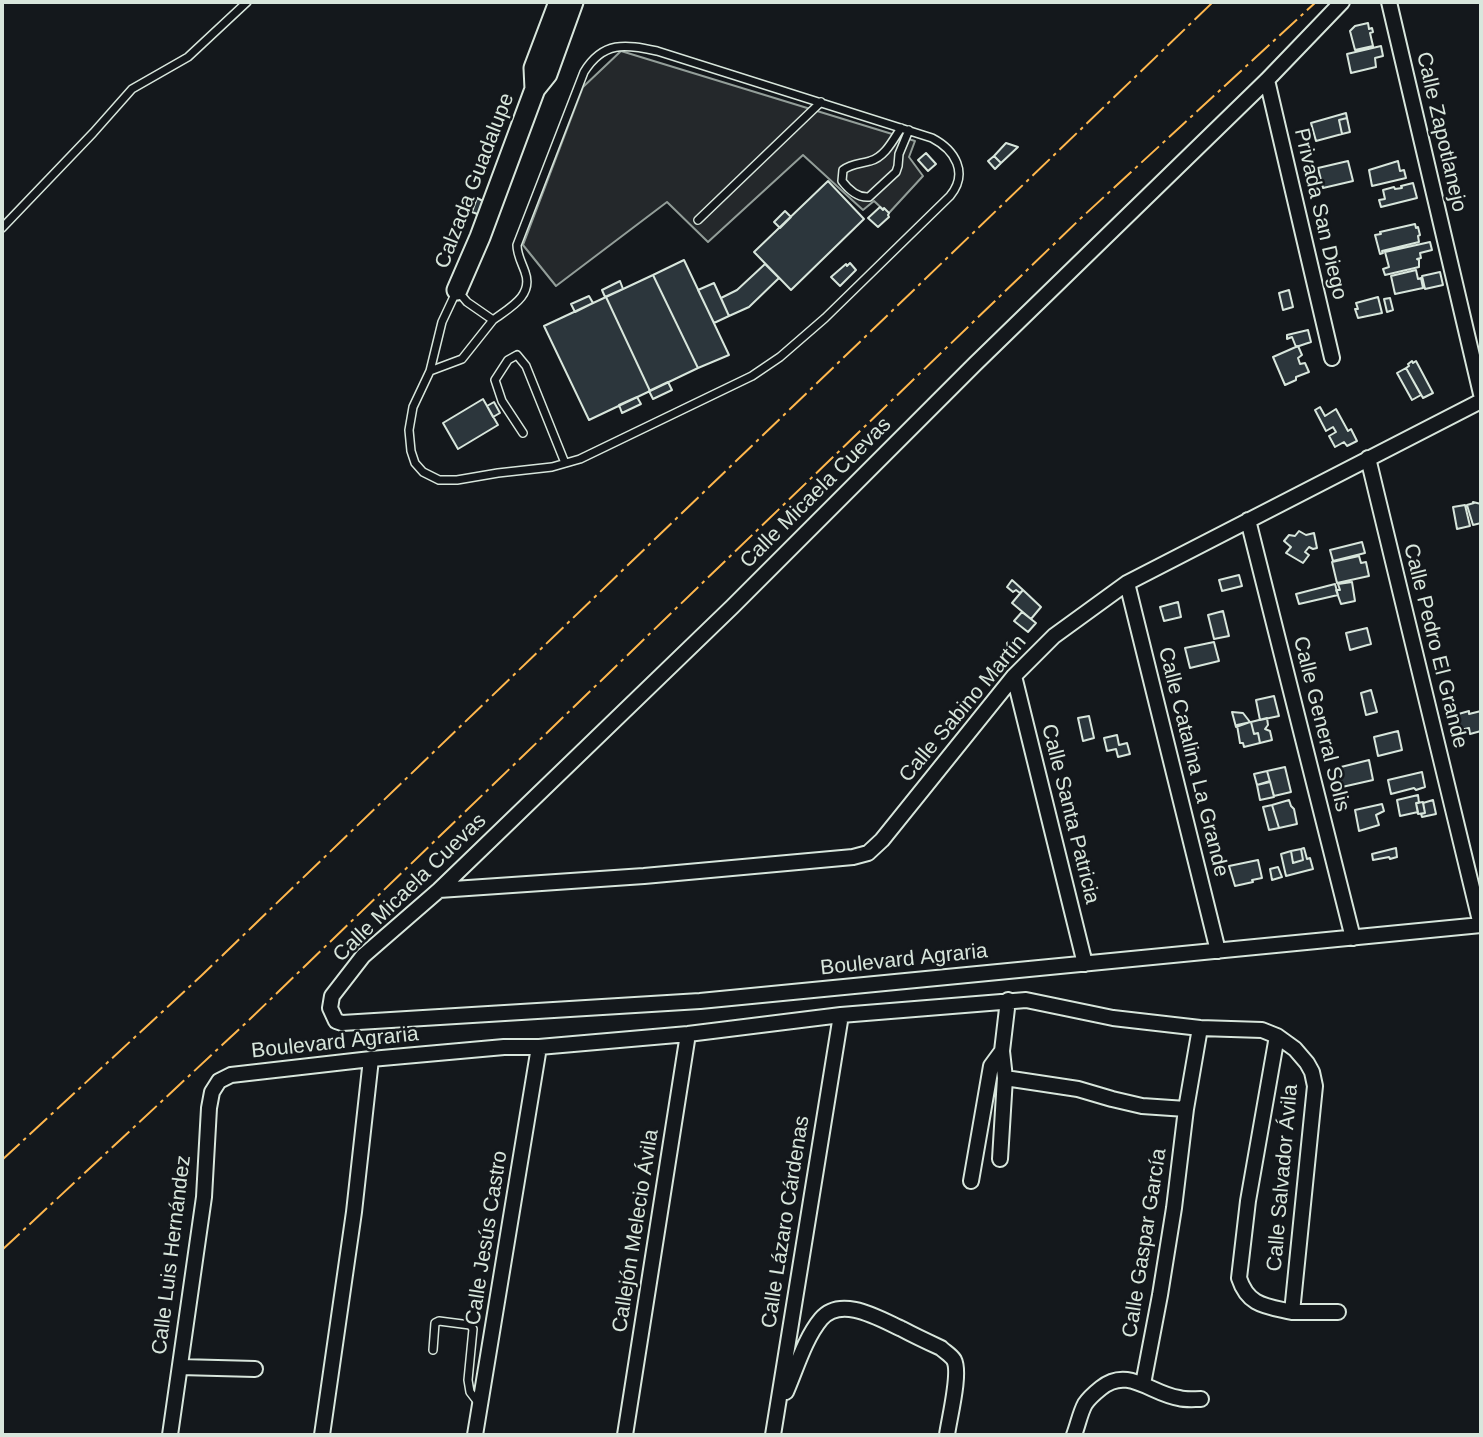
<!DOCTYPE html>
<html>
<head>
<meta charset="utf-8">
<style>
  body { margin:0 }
  #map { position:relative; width:1483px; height:1437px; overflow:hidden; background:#14181c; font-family:Helvetica,sans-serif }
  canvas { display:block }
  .frame { position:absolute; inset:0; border:4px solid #d8e6dc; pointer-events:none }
</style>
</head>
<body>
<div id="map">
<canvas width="1483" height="1437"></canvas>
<div class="frame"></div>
</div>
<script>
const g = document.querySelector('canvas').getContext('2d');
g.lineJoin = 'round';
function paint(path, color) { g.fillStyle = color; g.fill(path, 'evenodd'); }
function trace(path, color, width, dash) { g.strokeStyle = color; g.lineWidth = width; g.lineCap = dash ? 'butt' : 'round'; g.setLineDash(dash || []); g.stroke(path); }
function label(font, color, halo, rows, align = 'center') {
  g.font = font + ' Helvetica,sans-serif'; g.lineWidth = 5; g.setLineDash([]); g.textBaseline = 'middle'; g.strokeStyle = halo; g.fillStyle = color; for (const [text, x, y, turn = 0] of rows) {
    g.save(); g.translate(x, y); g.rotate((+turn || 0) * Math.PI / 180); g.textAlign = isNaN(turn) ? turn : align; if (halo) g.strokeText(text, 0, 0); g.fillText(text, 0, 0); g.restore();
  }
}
const parking = new Path2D(`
  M 621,51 L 915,141 L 909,157 L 923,176 L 888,214 L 874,201 L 863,210 L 803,155 L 708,242 L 667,202 L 556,286 L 523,245 L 583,87 Z`);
paint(parking, '#24282b');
trace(parking, '#939e99', 2);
const building = new Path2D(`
  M 1368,23 L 1369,29 L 1372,28 L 1373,32 L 1370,33 L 1373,46 L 1355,50 L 1350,31 L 1355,26 Z
  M 1381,46 L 1383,56 L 1375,58 L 1376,67 L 1351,73 L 1347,54 Z
  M 1346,113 L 1347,118 L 1339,120 L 1342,134 L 1316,141 L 1311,123 Z
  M 1347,118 L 1350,132 L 1342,134 L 1339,120 Z
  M 1006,143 L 1018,147 L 1001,163 L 994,156 Z
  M 926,153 L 936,164 L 928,171 L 918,160 Z
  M 994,156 L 1001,163 L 995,169 L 988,161 Z
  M 1348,161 L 1353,181 L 1323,188 L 1318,168 Z
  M 1398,161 L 1400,171 L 1404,170 L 1406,178 L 1372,186 L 1369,170 Z
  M 828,181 L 864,219 L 791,290 L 754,252 Z
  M 1413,183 L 1417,198 L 1381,207 L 1379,200 L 1385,199 L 1383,190 L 1394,187 L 1395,189 L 1402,188 L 1401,186 Z
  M 477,198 L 485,202 L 480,215 L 472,212 Z
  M 880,207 L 883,210 L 884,208 L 889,213 L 888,215 L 889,217 L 878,227 L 868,218 Z
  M 785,211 L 791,217 L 780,228 L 774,222 Z
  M 1415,224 L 1416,228 L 1418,227 L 1420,235 L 1418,236 L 1419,242 L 1382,251 L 1383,253 L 1380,254 L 1375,235 L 1381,234 L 1380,232 Z
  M 1430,242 L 1432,250 L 1420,253 L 1421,258 L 1417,259 L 1419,260 L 1419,267 L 1385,275 L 1383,269 L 1389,267 L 1385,252 Z
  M 684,260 L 729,355 L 698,368 L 653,275 Z
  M 850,263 L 856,270 L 840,286 L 831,277 L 846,264 L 847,266 Z
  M 765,264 L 779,278 L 749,307 L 729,316 L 721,298 L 737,290 Z
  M 1416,270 L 1418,279 L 1421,278 L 1423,288 L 1395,294 L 1391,276 Z
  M 1440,272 L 1443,285 L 1425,289 L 1422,276 Z
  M 653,275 L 698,368 L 650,391 L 606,297 Z
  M 620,281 L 623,289 L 605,297 L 602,290 Z
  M 714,283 L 729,316 L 714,323 L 698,290 Z
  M 1289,290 L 1293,307 L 1283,310 L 1279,293 Z
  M 589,296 L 593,303 L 575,312 L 571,304 Z
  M 606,297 L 650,391 L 589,420 L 544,326 Z
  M 1378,297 L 1382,313 L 1358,318 L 1355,309 L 1358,309 L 1356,303 Z
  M 1390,298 L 1393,310 L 1387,312 L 1384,299 Z
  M 1308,330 L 1311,342 L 1296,347 L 1292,337 L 1287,339 L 1287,335 Z
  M 1298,346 L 1302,355 L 1298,358 L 1300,364 L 1305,363 L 1309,372 L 1296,377 L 1296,380 L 1285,385 L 1273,357 Z
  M 1412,361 L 1413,363 L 1416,361 L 1433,393 L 1423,398 L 1406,368 L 1409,366 L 1408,364 Z
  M 1406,368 L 1421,395 L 1412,400 L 1397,373 Z
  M 668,382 L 672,390 L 653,399 L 649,391 Z
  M 637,397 L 641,404 L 622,413 L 619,405 Z
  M 483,399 L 498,425 L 458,449 L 443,423 Z
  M 494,402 L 500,413 L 493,417 L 487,406 Z
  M 1320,407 L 1325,416 L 1336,409 L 1348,431 L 1351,429 L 1357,441 L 1347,446 L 1344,442 L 1335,447 L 1329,436 L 1336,432 L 1333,427 L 1326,431 L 1315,410 Z
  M 1473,502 L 1481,504 L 1481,523 L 1473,525 L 1467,505 L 1474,503 Z
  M 1465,505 L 1470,526 L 1457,529 L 1453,507 Z
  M 1299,531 L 1306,535 L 1314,533 L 1317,548 L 1313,549 L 1309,547 L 1305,552 L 1309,555 L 1303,563 L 1286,553 L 1291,547 L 1284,541 L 1289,535 L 1295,536 Z
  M 1362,542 L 1365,553 L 1333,561 L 1330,550 Z
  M 1359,556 L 1361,563 L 1366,562 L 1369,576 L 1337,583 L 1332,562 Z
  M 1239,575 L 1242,586 L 1222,591 L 1219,580 Z
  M 1012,580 L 1023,590 L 1020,593 L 1016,590 L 1013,592 L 1007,587 Z
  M 1352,582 L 1355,601 L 1341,604 L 1336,590 L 1340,590 L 1338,584 Z
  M 1335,584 L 1338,595 L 1299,604 L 1296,594 Z
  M 1023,590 L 1041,607 L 1031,619 L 1012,603 Z
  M 1178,602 L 1181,617 L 1164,621 L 1160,607 Z
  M 1223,611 L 1229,636 L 1214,639 L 1208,615 Z
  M 1022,612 L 1036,623 L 1028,632 L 1014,621 Z
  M 1367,628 L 1371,644 L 1350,650 L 1346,633 Z
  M 1214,642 L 1219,661 L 1190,668 L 1185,648 Z
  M 1371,690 L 1377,712 L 1366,715 L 1361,693 Z
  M 1274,696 L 1279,716 L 1260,720 L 1256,700 Z
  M 1469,711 L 1469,714 L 1481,711 L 1481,731 L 1470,734 L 1469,728 L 1460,730 L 1458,719 L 1456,720 L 1455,715 Z
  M 1232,712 L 1243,713 L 1250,722 L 1236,727 Z
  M 1089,716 L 1094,738 L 1083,741 L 1078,718 Z
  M 1267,718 L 1268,725 L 1265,729 L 1270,731 L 1272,740 L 1260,743 L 1258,733 L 1254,734 L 1251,722 Z
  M 1251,722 L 1254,734 L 1258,733 L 1260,743 L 1244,747 L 1243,743 L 1240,743 L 1237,725 Z
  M 1398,731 L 1402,750 L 1378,756 L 1374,737 Z
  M 1117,735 L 1119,745 L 1127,743 L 1130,754 L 1118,757 L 1116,749 L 1107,751 L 1104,738 Z
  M 1369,760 L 1373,780 L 1342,787 L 1337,768 Z
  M 1285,767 L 1291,792 L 1274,796 L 1267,771 Z
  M 1267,771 L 1270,782 L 1257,785 L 1254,774 Z
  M 1422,772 L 1425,787 L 1416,790 L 1414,788 L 1391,794 L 1388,780 Z
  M 1270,781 L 1274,797 L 1260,800 L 1257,785 Z
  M 1418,795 L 1419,803 L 1416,803 L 1418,812 L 1400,816 L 1397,800 Z
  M 1289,800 L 1291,806 L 1294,809 L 1297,824 L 1279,828 L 1272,805 Z
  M 1433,800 L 1436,814 L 1422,817 L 1421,814 L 1425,813 L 1423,803 Z
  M 1423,802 L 1425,813 L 1418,814 L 1416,803 Z
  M 1382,804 L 1384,811 L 1376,815 L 1379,825 L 1359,831 L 1355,810 Z
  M 1272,805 L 1279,828 L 1269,830 L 1263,807 Z
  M 1304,848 L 1307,859 L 1310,858 L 1313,869 L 1286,876 L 1281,854 L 1291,851 L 1293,863 L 1303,860 L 1301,849 Z
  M 1396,848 L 1397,857 L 1390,859 L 1389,857 L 1373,860 L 1372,854 Z
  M 1301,849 L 1303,860 L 1293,863 L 1291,851 Z
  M 1258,860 L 1262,878 L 1252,880 L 1253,882 L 1235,886 L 1229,866 Z
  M 1278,867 L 1282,877 L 1272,880 L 1270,869 Z`);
paint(building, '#2c363c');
trace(building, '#d8e6dc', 2);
const lane = new Path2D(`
  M 901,128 C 893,140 885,157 870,161 C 860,164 851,164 843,170 L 842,181 C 848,189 858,198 869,197 L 896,172 L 898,166 L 899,154 L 909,130
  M 698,220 L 821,102
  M 2,228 L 93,133 L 132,89 L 188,57 L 247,2
  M 430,371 L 413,407 L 409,430 L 411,451 L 415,463 L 423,472 L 439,480 L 457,480 L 498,473 L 552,467 L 580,459 L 752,376 L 780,357 L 825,318 L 950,196 C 969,173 955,150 932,138 L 657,51 C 625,44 603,41 584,72 L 517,245 C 517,255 522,263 525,272 C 534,296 509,308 493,320 L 467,302 L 457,290 L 442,322 L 430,371 L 462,359 L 493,320
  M 523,433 L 502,401 L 495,380 L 508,360 L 517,355 L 526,366 L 565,463
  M 433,1350 L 435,1323 L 439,1321 L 470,1325 L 473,1329 L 468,1380 L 470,1392 L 480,1405`);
const street = new Path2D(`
  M 1342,2 L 1267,80 L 975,364 L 732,607 L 439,890 L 363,956 L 332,996 L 330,1008 L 336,1021 L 342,1023 L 700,1001 L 1481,925
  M 1389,2 L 1481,394
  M 1267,80 L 1332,358
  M 1368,458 L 1481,925
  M 1248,520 L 1353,938
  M 1127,583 L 1218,951
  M 1014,676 L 1085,964
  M 439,890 L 644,876 L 853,857 L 868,853 L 882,840 L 1014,676 L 1054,636 L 1127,583 L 1481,401
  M 1277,1036 L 1248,1201 L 1239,1278 C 1248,1306 1266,1306 1292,1312
  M 1005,1078 L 1078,1089 L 1112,1099 L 1142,1106 L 1186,1109
  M 1000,1159 L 1005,1078 L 1002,1051 L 1008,1000
  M 971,1181 L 991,1066 L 1002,1051
  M 180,1367 L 255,1369
  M 1143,1384 L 1160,1295 L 1174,1208 L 1186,1109 L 1200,1028
  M 786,1392 C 796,1369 805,1338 821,1319 C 841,1295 880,1319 902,1329 C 915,1336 928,1342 941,1348 C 945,1352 951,1355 954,1360 C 961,1373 949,1419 947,1435
  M 170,1435 L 204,1197 L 209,1108 L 212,1092 L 219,1081 L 231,1075 L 371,1059 L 504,1047 L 539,1047 L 688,1034 L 841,1015 L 1026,1000 L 1113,1018 L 1200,1028 L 1262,1030 L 1277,1036 L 1295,1049 L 1307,1063 L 1312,1072 L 1315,1086 L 1292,1312 L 1338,1312
  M 322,1435 L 354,1212 L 371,1059
  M 475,1435 L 539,1047
  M 625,1435 L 688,1034
  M 773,1435 L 841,1015
  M 1074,1435 C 1078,1425 1080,1413 1085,1404 C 1089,1398 1096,1392 1101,1388 C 1128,1366 1151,1394 1179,1398 C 1186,1400 1194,1399 1201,1399`);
const secondary = new Path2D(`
  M 535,89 L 534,68 L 559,2
  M 457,290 L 480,237 L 535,89 L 547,74 L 573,2`);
trace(lane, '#d8e6dc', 10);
trace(street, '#d8e6dc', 18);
trace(secondary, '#d8e6dc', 23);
trace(lane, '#14181c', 7);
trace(street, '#14181c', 14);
trace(secondary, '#14181c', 19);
trace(new Path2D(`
  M 2,1160 L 201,976 L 1213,2
  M 2,1250 L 249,1020 L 1080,219 L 1316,2`), '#ffb74d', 2, [24, 5, 3.5, 5]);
label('21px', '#d8e6dc', '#14181c', [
  ["Calle Zapotlanejo",1441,132,77],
  ["Calzada Guadalupe",475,181,-69],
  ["Privada San Diego",1320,214,77],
  ["Calle Micaela Cuevas",816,493,-45],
  ["Calle Pedro El Grande",1435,646,76],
  ["Calle Sabino Martín",963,709,-50],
  ["Calle General Solis",1321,724,76],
  ["Calle Catalina La Grande",1193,762,76],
  ["Calle Santa Patricia",1070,814,76],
  ["Calle Micaela Cuevas",410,888,-44],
  ["Boulevard Agraria",904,960,-6],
  ["Boulevard Agraria",335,1043,-6],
  ["Calle Salvador Ávila",1283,1178,-85],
  ["Calle Lázaro Cárdenas",786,1222,-81],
  ["Callejón Melecio Ávila",636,1231,-81],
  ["Calle Jesús Castro",487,1238,-81],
  ["Calle Gaspar García",1145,1243,-81],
  ["Calle Luis Hernández",172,1255,-83]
]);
</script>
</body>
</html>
